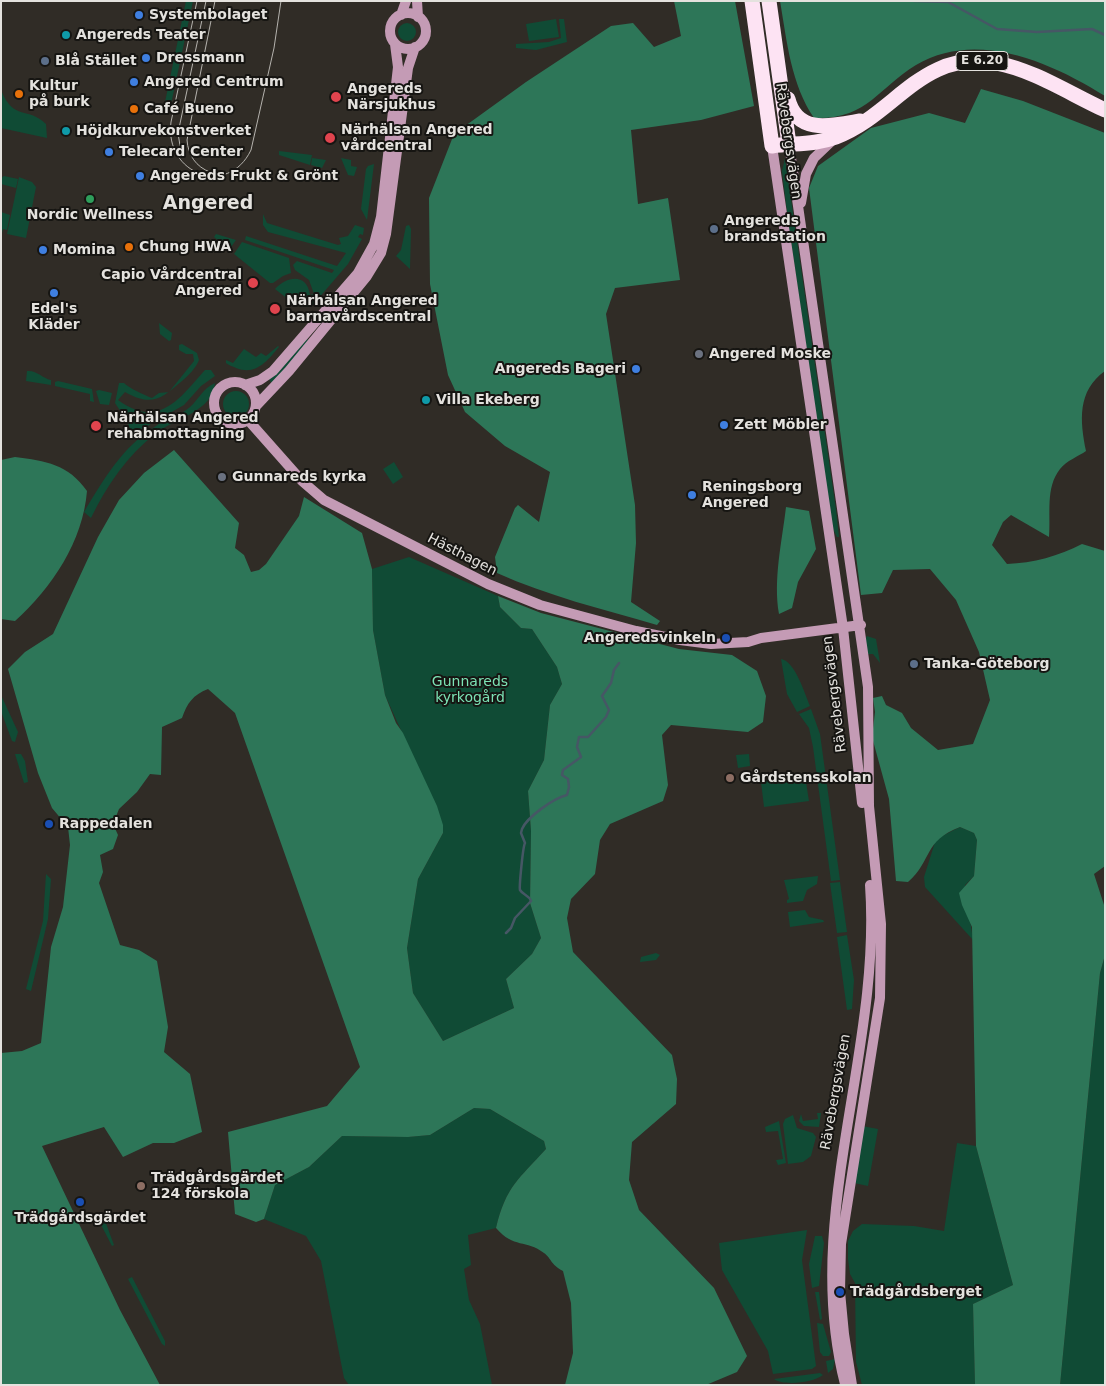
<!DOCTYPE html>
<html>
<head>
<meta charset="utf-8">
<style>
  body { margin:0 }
  #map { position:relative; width:1106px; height:1386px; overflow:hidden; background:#302c26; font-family:"DejaVu Sans",sans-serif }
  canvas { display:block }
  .frame { position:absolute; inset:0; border:2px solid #e4e2de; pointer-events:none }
</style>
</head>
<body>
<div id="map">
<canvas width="1106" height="1386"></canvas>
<div class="frame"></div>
</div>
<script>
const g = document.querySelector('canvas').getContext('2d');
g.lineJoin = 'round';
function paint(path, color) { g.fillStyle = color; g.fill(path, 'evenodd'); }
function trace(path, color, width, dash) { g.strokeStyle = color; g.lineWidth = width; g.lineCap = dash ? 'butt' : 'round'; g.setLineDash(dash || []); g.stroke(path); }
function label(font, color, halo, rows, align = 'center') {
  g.font = font + ' "DejaVu Sans",sans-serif'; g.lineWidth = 4; g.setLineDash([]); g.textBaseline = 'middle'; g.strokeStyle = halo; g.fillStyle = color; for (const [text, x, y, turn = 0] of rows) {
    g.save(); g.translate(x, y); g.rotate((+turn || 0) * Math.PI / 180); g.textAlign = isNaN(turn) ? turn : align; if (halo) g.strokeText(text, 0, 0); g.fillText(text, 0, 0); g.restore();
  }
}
paint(new Path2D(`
  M 186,1 L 193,1 L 170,109 L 164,107 Z
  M 556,19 L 559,37 L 529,41 L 526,24 Z
  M 559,19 L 564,19 L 567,42 L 536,50 L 516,48 L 516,44 L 549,42 L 561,38 Z
  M398 32a9 9 0 1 1 18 0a9 9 0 1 1-18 0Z
  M 1,90 C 14,122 28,106 46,124 L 47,138 L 1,128 Z
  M 279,151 L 312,155 L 310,165 L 279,155 Z
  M 312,158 L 326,160 L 322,168 L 311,165 Z
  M 341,158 L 351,160 L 351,166 L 357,167 L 354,176 L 348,175 Z
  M 785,158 L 836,510 L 839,537 L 837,537 L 832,527 L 788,220 L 782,171 Z
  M 374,164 L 367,220 L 361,209 L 366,169 L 368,166 Z
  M 4,176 L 18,179 L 16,188 L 1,184 L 1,178 Z
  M 19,177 L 32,182 L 36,187 L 26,238 L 7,234 Z
  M 1,212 L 10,215 L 7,230 L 3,229 L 2,233 Z
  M 263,214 L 267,223 L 338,245 L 341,244 L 339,238 L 348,236 L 355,225 L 364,228 L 363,235 L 360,234 L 358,237 L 362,239 L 348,264 L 311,307 L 297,306 L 275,289 C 287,276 307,273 310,295 L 314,294 L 309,280 L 295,270 L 293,265 L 297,261 L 332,273 L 334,270 L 245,240 L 246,236 L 337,266 L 346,253 L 268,232 L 263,225 Z
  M 409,225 L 411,229 L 410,269 L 396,256 L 401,250 L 406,226 Z
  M 216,234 L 236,240 L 229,250 L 214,237 Z
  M 242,242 L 289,258 L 291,273 L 283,276 L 273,283 L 270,283 L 234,254 Z
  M 159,323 L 172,333 L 171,340 L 169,341 L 160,334 Z
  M 307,339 L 309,341 L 272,384 L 269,379 Z
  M 182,344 L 197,353 L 199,360 C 196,368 188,376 182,381 C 161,399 152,407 125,392 L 118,400 C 159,430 180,398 205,370 L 211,370 L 215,376 L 201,386 L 184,405 L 152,423 L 133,437 L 127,421 L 115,403 L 119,383 L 124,383 C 129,388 144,395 152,398 L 159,393 L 169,392 L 194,361 L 193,354 L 186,354 L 179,350 L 179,345 Z
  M 278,346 L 279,347 C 267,361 256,376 236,368 C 232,366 230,366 226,363 L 226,360 L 233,363 L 244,349 L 256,357 L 261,353 L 266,356 Z
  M 27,371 C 37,370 42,378 51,380 L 51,385 L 26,381 Z
  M 58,381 L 92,389 L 94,402 L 90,401 L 90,394 L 55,386 L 55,382 Z
  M 215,383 C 212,412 176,418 156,433 C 127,456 107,485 91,518 L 84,512 C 103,480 123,446 156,426 C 166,418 180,416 190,407 C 199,399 203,388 215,383 Z
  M 99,390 L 112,393 L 109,405 L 100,404 L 96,391 Z
  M223 404a13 13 0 1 1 26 0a13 13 0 1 1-26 0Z
  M 394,462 L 403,477 L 393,484 L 383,469 Z
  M 409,557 L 498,596 L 500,607 L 521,628 L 532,629 L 557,667 L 562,684 L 550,705 L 544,760 L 528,791 L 531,831 L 530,903 L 541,938 L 532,954 L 506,979 L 514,1008 L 443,1041 L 413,993 L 407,948 L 418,879 L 443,833 L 425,783 L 385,695 L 373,630 L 372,569 Z
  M 867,636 L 876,639 L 880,663 L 873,654 L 867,654 L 865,640 Z
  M 781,659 C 795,661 805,694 810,706 L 797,712 L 787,694 Z
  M 1,695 L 18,732 L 15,742 L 12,741 L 1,711 Z
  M 811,709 L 820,734 L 840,880 L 831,881 L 813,747 L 809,728 L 799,714 Z
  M 15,754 L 21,754 L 25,761 L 28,782 L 24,783 Z
  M 749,754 L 750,766 L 738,768 L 736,755 Z
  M 805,776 L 809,801 L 764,807 L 761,782 Z
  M 960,827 L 974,833 L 977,840 L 974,876 L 965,885 L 973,940 L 925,887 L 924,877 L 936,839 Z
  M 46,874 L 51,879 L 48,919 L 31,991 L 26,989 L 43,921 Z
  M 818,876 L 817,884 L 807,890 L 803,901 L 787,903 L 787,900 L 789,899 L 784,880 Z
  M 840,882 L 847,932 L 837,933 L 830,883 Z
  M 805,910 L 809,917 L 823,920 L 824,922 L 790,927 L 788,912 Z
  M 847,935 L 854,980 L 852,1009 L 847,1010 L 837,937 Z
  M 656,953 L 660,955 L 656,960 L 640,962 L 641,957 Z
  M 1105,955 L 1105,1385 L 1060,1385 L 1100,973 Z
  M 474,1108 L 490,1109 L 544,1141 L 546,1149 C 519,1179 506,1186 496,1228 L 468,1235 L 471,1265 L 464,1269 L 469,1300 L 480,1324 L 492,1385 L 349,1385 L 344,1378 L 321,1261 L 306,1236 L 264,1219 L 275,1185 L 309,1167 L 342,1136 L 408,1137 L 430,1135 Z
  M 817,1113 L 821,1113 L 819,1127 L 804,1126 L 799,1121 L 801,1114 L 803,1121 L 818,1119 Z
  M 793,1115 L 797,1128 L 813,1133 L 816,1137 L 811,1156 L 803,1162 L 788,1164 L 783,1124 L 785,1119 Z
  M 779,1121 L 786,1163 L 778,1165 L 776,1160 L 783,1159 L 778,1131 L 766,1132 L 765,1127 Z
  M 862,1126 L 878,1129 L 868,1186 L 854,1183 Z
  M 957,1143 L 976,1146 L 1013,1285 L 973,1304 L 975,1385 L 862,1385 L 856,1362 L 855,1283 L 850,1274 L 848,1259 L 848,1241 L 853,1231 L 862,1224 L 914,1226 L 944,1231 Z
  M 104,1218 L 114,1245 L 112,1246 L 98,1219 Z
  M 807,1230 L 802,1260 L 816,1366 L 812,1369 L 773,1374 L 768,1351 L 722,1270 L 719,1243 Z
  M 815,1236 L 822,1236 L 824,1243 L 819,1286 L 812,1288 L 809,1264 Z
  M 132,1277 L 165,1341 L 165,1346 L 162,1344 L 128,1279 Z
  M 815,1292 L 819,1292 L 822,1319 L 820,1320 Z
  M 817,1323 L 823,1324 L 831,1352 L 829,1356 L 823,1356 L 820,1352 Z
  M 835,1359 L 833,1369 L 828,1373 L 826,1361 Z
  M 820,1373 L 823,1375 C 813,1383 783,1386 774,1379 Z`), '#104b35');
paint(new Path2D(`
  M 674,1 L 735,1 L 754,106 L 701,120 L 631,130 L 638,204 L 668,198 L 680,280 L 615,288 L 606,314 L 635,505 L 636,543 L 631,602 L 660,621 L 657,625 C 602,609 548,596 497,573 L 495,557 L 515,508 L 518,505 L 539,522 L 550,472 L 505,446 L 465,412 L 448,375 L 430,284 L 429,198 L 454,134 L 526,82 L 611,26 L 633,23 L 654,47 L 681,36 Z
  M 780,1 L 1105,1 L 1105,96 C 1051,62 976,29 916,65 C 878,88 867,120 814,118 C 791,84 787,42 780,1 Z
  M 981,89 L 1023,101 L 1105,133 L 1105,371 C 1077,391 1080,421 1086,451 C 1079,456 1066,461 1060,469 C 1045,488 1051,514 1049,537 L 1011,515 L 1003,522 L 992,545 L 1007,564 C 1033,563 1059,556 1082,544 L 1105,551 L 1105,866 L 1094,874 L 1105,908 L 1105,955 L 1100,973 L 1060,1385 L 975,1385 L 973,1304 L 1013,1285 L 976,1146 L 972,927 L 962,905 L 959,893 L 974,876 L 977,840 L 974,833 L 960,827 C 923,841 933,860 908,882 L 896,881 L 889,799 L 872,737 L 875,712 L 873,698 L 882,696 L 886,705 L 902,713 L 911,728 L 938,750 L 973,744 L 990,700 L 979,652 L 956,600 L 930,569 L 893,570 L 882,593 L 861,595 L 809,188 L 818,166 L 871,128 L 929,113 L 965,123 Z
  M 174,450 L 239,523 L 235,548 L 244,555 L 251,572 L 259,570 L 266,564 L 299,516 L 304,497 L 362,533 L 372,569 L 373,630 L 385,695 L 396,723 L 403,733 L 437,806 L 443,825 L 443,833 L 418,879 L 407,948 L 413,993 L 443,1041 L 514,1008 L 506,979 L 532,954 L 541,938 L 530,903 L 531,831 L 528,791 L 544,760 L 550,705 L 562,684 L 557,667 L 532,629 L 521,628 L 500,607 L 498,596 L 541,613 L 679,649 L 732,655 L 757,671 L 766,696 L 763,722 L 748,732 L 671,725 L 662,735 L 668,785 L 663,801 L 610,824 L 600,840 L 595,874 L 571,899 L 567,918 L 573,952 L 672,1055 L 677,1079 L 676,1104 L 632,1142 L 629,1180 L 639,1210 L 714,1288 L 747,1356 L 737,1372 L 706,1385 L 565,1385 L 573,1353 L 571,1303 L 563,1271 C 550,1264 552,1259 544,1253 C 526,1239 514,1249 496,1228 C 506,1186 519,1179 546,1149 L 544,1141 L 490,1109 L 474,1108 L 430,1135 L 408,1137 L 342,1136 L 309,1167 L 275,1185 L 264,1219 L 256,1222 L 235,1214 L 228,1132 L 327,1106 L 360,1067 L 235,713 L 208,689 C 193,695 187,703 182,718 L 162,727 L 161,775 L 150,774 L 137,792 L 119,809 L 113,824 L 118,835 L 113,849 L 100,855 L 103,872 L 99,883 L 120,945 L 139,950 L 157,961 L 168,1027 L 164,1052 L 190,1074 L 202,1132 L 174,1143 L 153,1143 L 123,1157 L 104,1127 L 42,1146 L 120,1310 L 160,1385 L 1,1385 L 1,1053 L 22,1051 L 41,1043 L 51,947 L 63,907 L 70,845 L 68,827 L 52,808 L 38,773 L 8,669 L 25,652 L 53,634 L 98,537 L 119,500 L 144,473 Z
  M 15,457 C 46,461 68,464 87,491 C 83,541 52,588 15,621 L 1,619 L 1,460 Z
  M 786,507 L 809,511 L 816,549 L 798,582 L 792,608 L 779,614 C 773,579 782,542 786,507 Z`), '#2d7658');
trace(new Path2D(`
  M 914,1 L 948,2 L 997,29 L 1037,32 L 1092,29 L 1105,35
  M 506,933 L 511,928 L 515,918 L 531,901 C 529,895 523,895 520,890 C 519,887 523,846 525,843 L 521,833 L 522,829 C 527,817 554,798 567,795 L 569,787 L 568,779 L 562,775 L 563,770 L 581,757 L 577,747 L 579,737 L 588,737 L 606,717 L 609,710 L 602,696 L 611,683 L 614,670 L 619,663`), '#465765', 2.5);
trace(new Path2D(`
  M 417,1 L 418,17
  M390 31a18 18 0 1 1 36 0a18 18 0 1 1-36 0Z
  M 401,15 L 406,1
  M 789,144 L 868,687 L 869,806 L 881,924 L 880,998 L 841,1244 L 840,1292 L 844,1334 L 852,1385
  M 772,146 L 843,628 L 862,803
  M 801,203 L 806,174 L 814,158 L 835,138
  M214 403a21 21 0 1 1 42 0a21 21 0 1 1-42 0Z
  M 245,385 L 260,380 L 273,371 L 358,273 L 374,244 L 381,217 L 398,67 L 395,44
  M 256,406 L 289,371 L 367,276 L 381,253 L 386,234 L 408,68 L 415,47
  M 248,420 L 302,481 L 324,500 L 488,584 L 540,605 L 636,631 L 680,640 L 711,644 L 748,642 L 761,638 L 861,625
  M 845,1384 C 802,1217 882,1053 870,885`), '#c49bb5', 10);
trace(new Path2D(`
  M 752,1 L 772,146 C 793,143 815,145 836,137 C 896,114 922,49 996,63 C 1034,70 1070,94 1105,110
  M 769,1 L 789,144
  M 788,99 C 797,135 831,126 860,121`), '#fde3f3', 15);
trace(new Path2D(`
  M 197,1 L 171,122 C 164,174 228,198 251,150 L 274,48 L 281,1
  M 181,152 L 178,133 L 206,1
  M 210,172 C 196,167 188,155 187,140 L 215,1`), '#b5b3ae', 1);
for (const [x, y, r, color] of [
  [139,15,5,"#3f7fe0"],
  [66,35,5,"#0f9aa8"],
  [146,58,5,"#3f7fe0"],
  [45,61,5,"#5c6f8a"],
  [134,82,5,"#3f7fe0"],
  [19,94,5,"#e8710a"],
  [336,97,6,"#e0444e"],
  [134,109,5,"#e8710a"],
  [66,131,5,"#0f9aa8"],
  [330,138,6,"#e0444e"],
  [109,152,5,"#3f7fe0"],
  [140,176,5,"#3f7fe0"],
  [90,199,5,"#2e9e5b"],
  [714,229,5,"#5c6f8a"],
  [129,247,5,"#e8710a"],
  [43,250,5,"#3f7fe0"],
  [253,283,6,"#e0444e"],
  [54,293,5,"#3f7fe0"],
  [275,309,6,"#e0444e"],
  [699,354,5,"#6b7280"],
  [636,369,5,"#3f7fe0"],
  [426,400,5,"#0f9aa8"],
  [724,425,5,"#3f7fe0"],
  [96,426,6,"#e0444e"],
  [222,477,5,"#6b7280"],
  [692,495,5,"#3f7fe0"],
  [726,638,5,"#1a4fb4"],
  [914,664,5,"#5c6f8a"],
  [730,778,5,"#8d6e63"],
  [49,824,5,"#1a4fb4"],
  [141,1186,5,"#8d6e63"],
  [80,1202,5,"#1a4fb4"],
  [840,1292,5,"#1a4fb4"]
]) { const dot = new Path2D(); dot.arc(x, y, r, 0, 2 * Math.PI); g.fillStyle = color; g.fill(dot); trace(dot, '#161512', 2); }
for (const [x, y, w] of [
  [982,61,52]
]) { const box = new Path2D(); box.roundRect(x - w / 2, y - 9.5, w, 19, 4); g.fillStyle = '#161512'; g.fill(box); trace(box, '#e4e2de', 1); }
label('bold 12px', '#e4e2de', null, [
  ["E 6.20",982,61]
]);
label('bold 14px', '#e4e2de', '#161512', [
  ["Systembolaget",149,15],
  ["Angereds Teater",76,35],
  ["Dressmann",156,58],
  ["Blå Stället",55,61],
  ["Angered Centrum",144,82],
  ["Kultur",29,86],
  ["på burk",29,102],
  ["Angereds",347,89],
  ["Närsjukhus",347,105],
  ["Café Bueno",144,109],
  ["Närhälsan Angered",341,130],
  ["vårdcentral",341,146],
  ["Höjdkurvekonstverket",76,131],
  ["Telecard Center",119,152],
  ["Angereds Frukt & Grönt",150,176],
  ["Nordic Wellness",90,215,"center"],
  ["Angereds",724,221],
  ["brandstation",724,237],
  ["Chung HWA",139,247],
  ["Momina",53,250],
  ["Capio Vårdcentral",242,275,"right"],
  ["Angered",242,291,"right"],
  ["Närhälsan Angered",286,301],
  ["barnavårdscentral",286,317],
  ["Edel's",54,309,"center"],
  ["Kläder",54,325,"center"],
  ["Angered Moske",709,354],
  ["Angereds Bageri",626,369,"right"],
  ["Villa Ekeberg",436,400],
  ["Närhälsan Angered",107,418],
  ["rehabmottagning",107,434],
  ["Zett Möbler",734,425],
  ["Gunnareds kyrka",232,477],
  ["Reningsborg",702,487],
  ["Angered",702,503],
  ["Angeredsvinkeln",716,638,"right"],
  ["Tanka-Göteborg",924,664],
  ["Gårdstensskolan",740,778],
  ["Rappedalen",59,824],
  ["Trädgårdsgärdet",151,1178],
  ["124 förskola",151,1194],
  ["Trädgårdsgärdet",80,1218,"center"],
  ["Trädgårdsberget",850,1292]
], 'left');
label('14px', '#e4e2de', '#161512', [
  ["Rävebergsvägen",788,141,82],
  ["Hästhagen",462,555,27],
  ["Rävebergsvägen",835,694,-97],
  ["Rävebergsvägen",836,1092,-80]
]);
label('14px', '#7ce3b5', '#161512', [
  ["Gunnareds",470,682],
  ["kyrkogård",470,698]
]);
label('bold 19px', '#e4e2de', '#161512', [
  ["Angered",208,204]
]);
</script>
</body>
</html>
